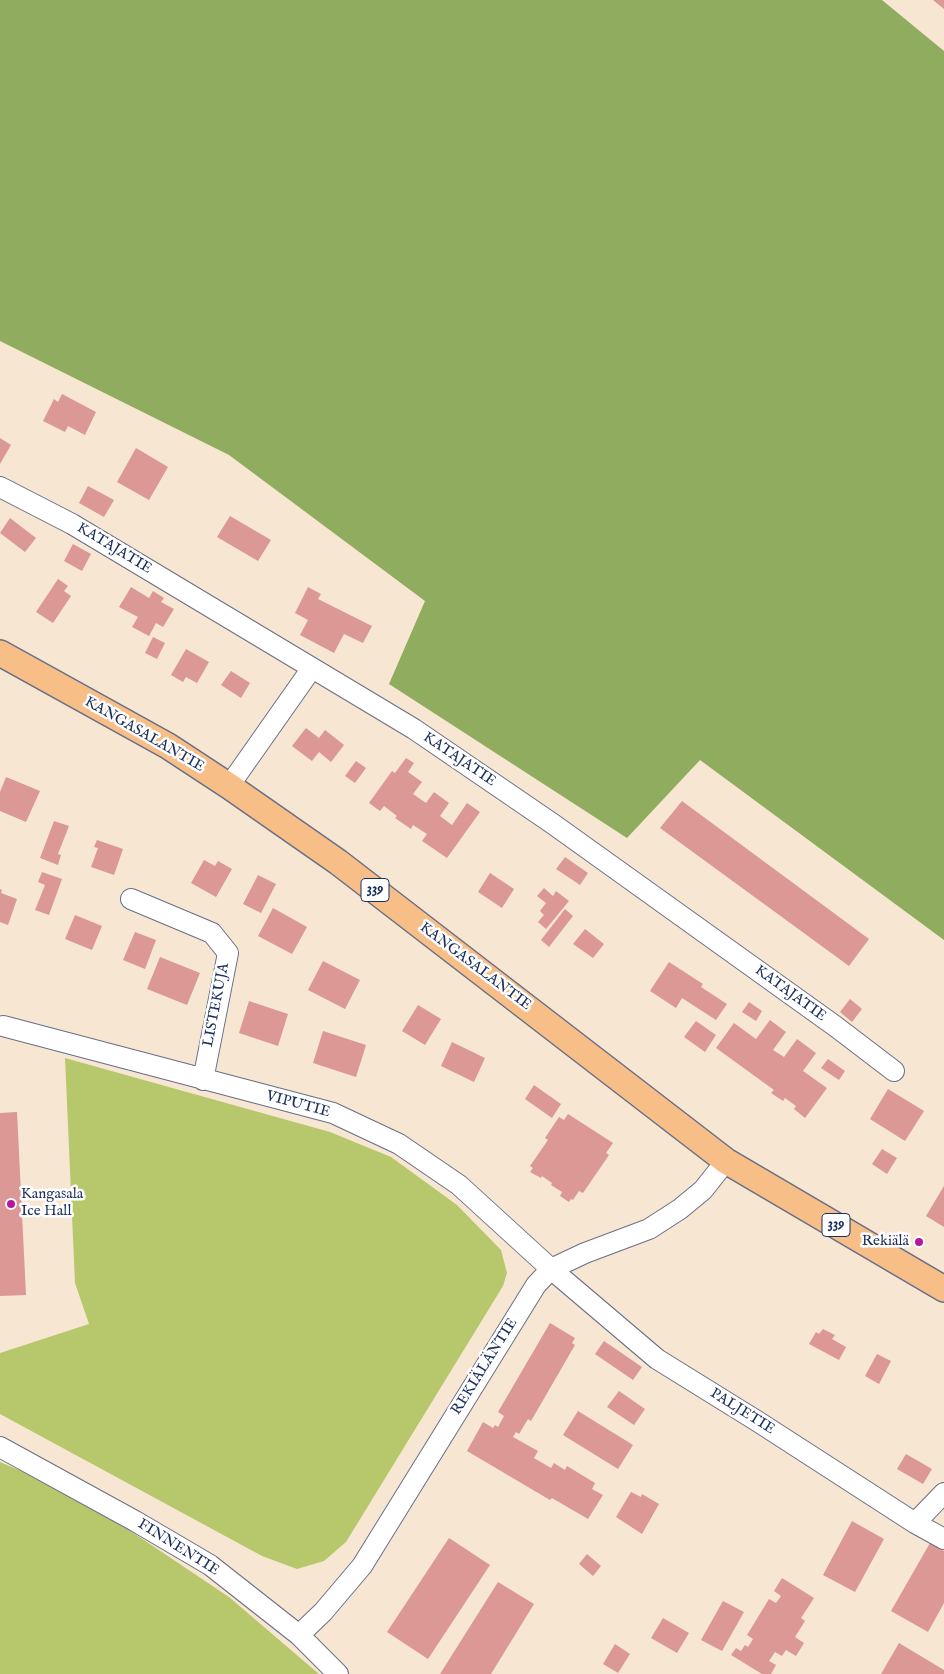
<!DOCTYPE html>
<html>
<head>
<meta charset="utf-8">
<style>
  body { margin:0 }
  canvas { display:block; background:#f7e6d1 }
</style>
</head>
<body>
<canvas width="944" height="1674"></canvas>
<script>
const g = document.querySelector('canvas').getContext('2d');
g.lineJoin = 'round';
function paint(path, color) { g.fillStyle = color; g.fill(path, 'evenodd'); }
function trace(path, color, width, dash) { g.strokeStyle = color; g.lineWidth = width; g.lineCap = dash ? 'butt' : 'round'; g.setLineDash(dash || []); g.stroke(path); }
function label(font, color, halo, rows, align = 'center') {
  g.font = font + ' "IM FELL English",serif'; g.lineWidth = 5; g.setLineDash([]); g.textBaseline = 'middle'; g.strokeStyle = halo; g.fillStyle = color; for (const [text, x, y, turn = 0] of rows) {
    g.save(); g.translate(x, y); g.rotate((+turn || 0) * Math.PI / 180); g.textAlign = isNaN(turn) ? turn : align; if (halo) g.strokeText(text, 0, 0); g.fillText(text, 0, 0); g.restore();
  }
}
paint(new Path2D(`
  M 65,1058 L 330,1132 L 391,1157 L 457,1205 L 501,1250 L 507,1273 L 503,1286 L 346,1542 L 324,1561 L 297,1569 L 262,1556 L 0,1414 L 0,1353 L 89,1324 L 75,1283 Z
  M 0,1462 L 26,1473 L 129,1530 L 229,1597 L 319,1674 L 0,1674 Z`), '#b6c86b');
paint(new Path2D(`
  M 0,0 L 882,0 L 944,51 L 944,940 L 700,760 L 627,838 L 389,684 L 425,601 L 229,455 L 0,341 Z`), '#90ac5f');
paint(new Path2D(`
  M 933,0 L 944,0 L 944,9 Z
  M 62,394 L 96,412 L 85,435 L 68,426 L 65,432 L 43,421 L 54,399 L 58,402 Z
  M 0,438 L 11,445 L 0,464 Z
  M 136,448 L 168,467 L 149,500 L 117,482 Z
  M 88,486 L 114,500 L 104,517 L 79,503 Z
  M 230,516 L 271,540 L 258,561 L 217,537 Z
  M 10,518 L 36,538 L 25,552 L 0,533 Z
  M 73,544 L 91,554 L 82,571 L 64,561 Z
  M 58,579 L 68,586 L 64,591 L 71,596 L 53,623 L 36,612 Z
  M 131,587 L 149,598 L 153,591 L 164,598 L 161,602 L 174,609 L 163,627 L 156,623 L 149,636 L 132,627 L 138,617 L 119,607 Z
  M 308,587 L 321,594 L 318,599 L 372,626 L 363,643 L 344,634 L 334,653 L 300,635 L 308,620 L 295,613 Z
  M 153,637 L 165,643 L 157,659 L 145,653 Z
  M 186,649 L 209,662 L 197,683 L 186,677 L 183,682 L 171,675 Z
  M 231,671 L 250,683 L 241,698 L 221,685 Z
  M 306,728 L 319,738 L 325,730 L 344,745 L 331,762 L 319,752 L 312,761 L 292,746 Z
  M 406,758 L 414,763 L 408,772 L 422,782 L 413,794 L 426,803 L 434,792 L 449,803 L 440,816 L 452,825 L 467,803 L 480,812 L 447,858 L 422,841 L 427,834 L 413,825 L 411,829 L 395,818 L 397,816 L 384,806 L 380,811 L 369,803 L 392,771 L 395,773 Z
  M 356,761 L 366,768 L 355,783 L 345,776 Z
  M 6,777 L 40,791 L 26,822 L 0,811 L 0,792 Z
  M 682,801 L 869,939 L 849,966 L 660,828 Z
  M 54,821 L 69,826 L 58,854 L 61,855 L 58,865 L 40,858 Z
  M 97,840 L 123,849 L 114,875 L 91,867 L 98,848 L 94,847 Z
  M 565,857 L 588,873 L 580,885 L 556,869 Z
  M 204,860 L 215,866 L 218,861 L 232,869 L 216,897 L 191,883 Z
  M 42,872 L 62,879 L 49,915 L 35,910 L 45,885 L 38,882 Z
  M 490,873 L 514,889 L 502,908 L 478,892 Z
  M 258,875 L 276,884 L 261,913 L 243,904 Z
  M 544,888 L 553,896 L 556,891 L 569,901 L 546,929 L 538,922 L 544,915 L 540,911 L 546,903 L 537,896 Z
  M 0,889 L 2,890 L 1,893 L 17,899 L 8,925 L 0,922 Z
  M 273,908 L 307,927 L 292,954 L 258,936 Z
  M 565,909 L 573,916 L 549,947 L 541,940 Z
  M 75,915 L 102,926 L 92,950 L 65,939 Z
  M 585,929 L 604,944 L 593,958 L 573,944 Z
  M 135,932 L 156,940 L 145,969 L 123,960 Z
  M 160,957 L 200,973 L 187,1005 L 147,989 Z
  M 323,961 L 360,980 L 345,1009 L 308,990 Z
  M 669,962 L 703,984 L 701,987 L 727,1004 L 716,1020 L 682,998 L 676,1008 L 650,991 Z
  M 850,999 L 862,1009 L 852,1022 L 840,1012 Z
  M 249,1001 L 288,1014 L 278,1046 L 239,1033 Z
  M 749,1002 L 762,1011 L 756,1021 L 742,1012 Z
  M 418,1005 L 441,1019 L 425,1045 L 402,1031 Z
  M 770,1020 L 786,1032 L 773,1050 L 784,1057 L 797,1039 L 816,1053 L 803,1071 L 827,1088 L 805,1118 L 794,1109 L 796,1106 L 785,1098 L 783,1101 L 771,1093 L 774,1090 L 716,1048 L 734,1023 L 756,1039 Z
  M 696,1021 L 716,1035 L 705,1052 L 684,1037 Z
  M 323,1031 L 366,1045 L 356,1077 L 313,1063 Z
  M 452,1042 L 485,1058 L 474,1082 L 441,1066 Z
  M 828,1059 L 845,1071 L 839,1080 L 821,1068 Z
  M 534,1085 L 561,1104 L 552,1118 L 525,1099 Z
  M 888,1089 L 924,1111 L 905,1141 L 870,1119 Z
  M 17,1112 L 26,1295 L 0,1296 L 0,1113 Z
  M 568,1114 L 613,1143 L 606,1153 L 609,1155 L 583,1193 L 579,1191 L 573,1200 L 571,1199 L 569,1202 L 560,1196 L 562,1192 L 551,1185 L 552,1183 L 542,1176 L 541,1178 L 530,1172 L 533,1168 L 530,1166 L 548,1140 L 545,1138 L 559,1117 L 564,1120 Z
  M 882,1149 L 897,1158 L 887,1174 L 872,1164 Z
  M 944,1186 L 944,1227 L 926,1216 Z
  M 550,1323 L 575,1338 L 572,1343 L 575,1345 L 531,1421 L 528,1419 L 519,1434 L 516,1432 L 513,1437 L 538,1451 L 534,1458 L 551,1468 L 554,1463 L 565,1470 L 567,1466 L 595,1483 L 592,1489 L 603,1495 L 588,1519 L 552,1498 L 550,1500 L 467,1451 L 483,1422 L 493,1428 L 495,1425 L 498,1427 L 504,1416 L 498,1412 Z
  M 823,1329 L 835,1335 L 832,1339 L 846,1347 L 839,1360 L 809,1344 L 816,1332 L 819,1334 Z
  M 604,1341 L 642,1367 L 633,1380 L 595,1354 Z
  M 877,1354 L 891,1361 L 879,1384 L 865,1376 Z
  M 619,1391 L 645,1409 L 634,1425 L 607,1407 Z
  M 578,1411 L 633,1445 L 618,1469 L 563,1435 Z
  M 906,1454 L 932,1469 L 923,1484 L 897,1469 Z
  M 631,1492 L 641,1497 L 642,1494 L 659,1504 L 642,1534 L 616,1517 Z
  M 852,1521 L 884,1539 L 855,1592 L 823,1575 Z
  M 449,1538 L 490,1565 L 428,1659 L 387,1632 Z
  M 930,1543 L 944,1551 L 944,1603 L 928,1632 L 891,1611 Z
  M 587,1554 L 601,1566 L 593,1576 L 579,1564 Z
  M 782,1578 L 814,1598 L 801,1618 L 805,1621 L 795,1637 L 804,1643 L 796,1656 L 786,1650 L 782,1656 L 775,1652 L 769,1661 L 776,1665 L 771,1674 L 762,1674 L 731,1655 L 736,1648 L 741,1651 L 745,1645 L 748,1647 L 753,1639 L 747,1635 L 769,1599 L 776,1603 L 781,1596 L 774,1591 Z
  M 498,1582 L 534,1604 L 491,1674 L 440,1674 Z
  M 723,1601 L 744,1612 L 722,1651 L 701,1640 Z
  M 663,1618 L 689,1633 L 677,1653 L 651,1638 Z
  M 899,1643 L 944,1670 L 944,1674 L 881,1674 Z
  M 615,1644 L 630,1654 L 618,1673 L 603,1664 Z`), '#db9895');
const minor = new Path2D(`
  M 0,487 L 72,524 L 414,729 L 553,824 L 835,1026 L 894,1071
  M 229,786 L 312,668
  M 131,899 L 212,933 L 228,953 L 203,1080
  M 3,1026 L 333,1113 L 399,1144 L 459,1185 L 551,1269 L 657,1359 L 757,1421 L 915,1523 L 944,1539
  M 0,1447 L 135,1521 L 210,1565 L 299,1635 L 338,1674
  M 915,1523 L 944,1493
  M 299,1635 L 323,1612 L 362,1566 L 536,1285 L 551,1269 L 585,1253 L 649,1229 L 680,1209 L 703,1190 L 726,1161`);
const major = new Path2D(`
  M 0,653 L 168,746 L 229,786 L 338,862 L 726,1161 L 944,1289`);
trace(minor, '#686f86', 22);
trace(major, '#686f86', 28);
trace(minor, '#fff', 20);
trace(major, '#f7be88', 25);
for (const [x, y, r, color] of [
  [11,1204,5,"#b5179e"],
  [919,1242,5,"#b5179e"]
]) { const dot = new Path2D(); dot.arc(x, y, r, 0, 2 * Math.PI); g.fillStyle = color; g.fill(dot); trace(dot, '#fff', 2); }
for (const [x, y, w] of [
  [375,890,28],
  [836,1225,28]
]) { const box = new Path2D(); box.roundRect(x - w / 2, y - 11.5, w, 23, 4); g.fillStyle = '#fff'; g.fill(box); trace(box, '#1b2f5e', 1); }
label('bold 14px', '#1b2f5e', null, [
  ["339",375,890],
  ["339",836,1225]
]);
label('15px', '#1b2f5e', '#fff', [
  ["KATAJATIE",114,549,31],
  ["KANGASALANTIE",144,735,30],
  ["KATAJATIE",459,760,34],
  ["KANGASALANTIE",475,967,37],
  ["KATAJATIE",790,994,36],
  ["LISTEKUJA",217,1005,-79],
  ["VIPUTIE",298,1105,15],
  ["REKIÄLÄNTIE",485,1367,-58],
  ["PALJETIE",742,1412,32],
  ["FINNENTIE",178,1548,32]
]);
label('15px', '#1b2f5e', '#fff', [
  ["Kangasala",21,1195],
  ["Ice Hall",21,1212],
  ["Rekiälä",909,1242,"right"]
], 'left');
</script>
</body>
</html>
